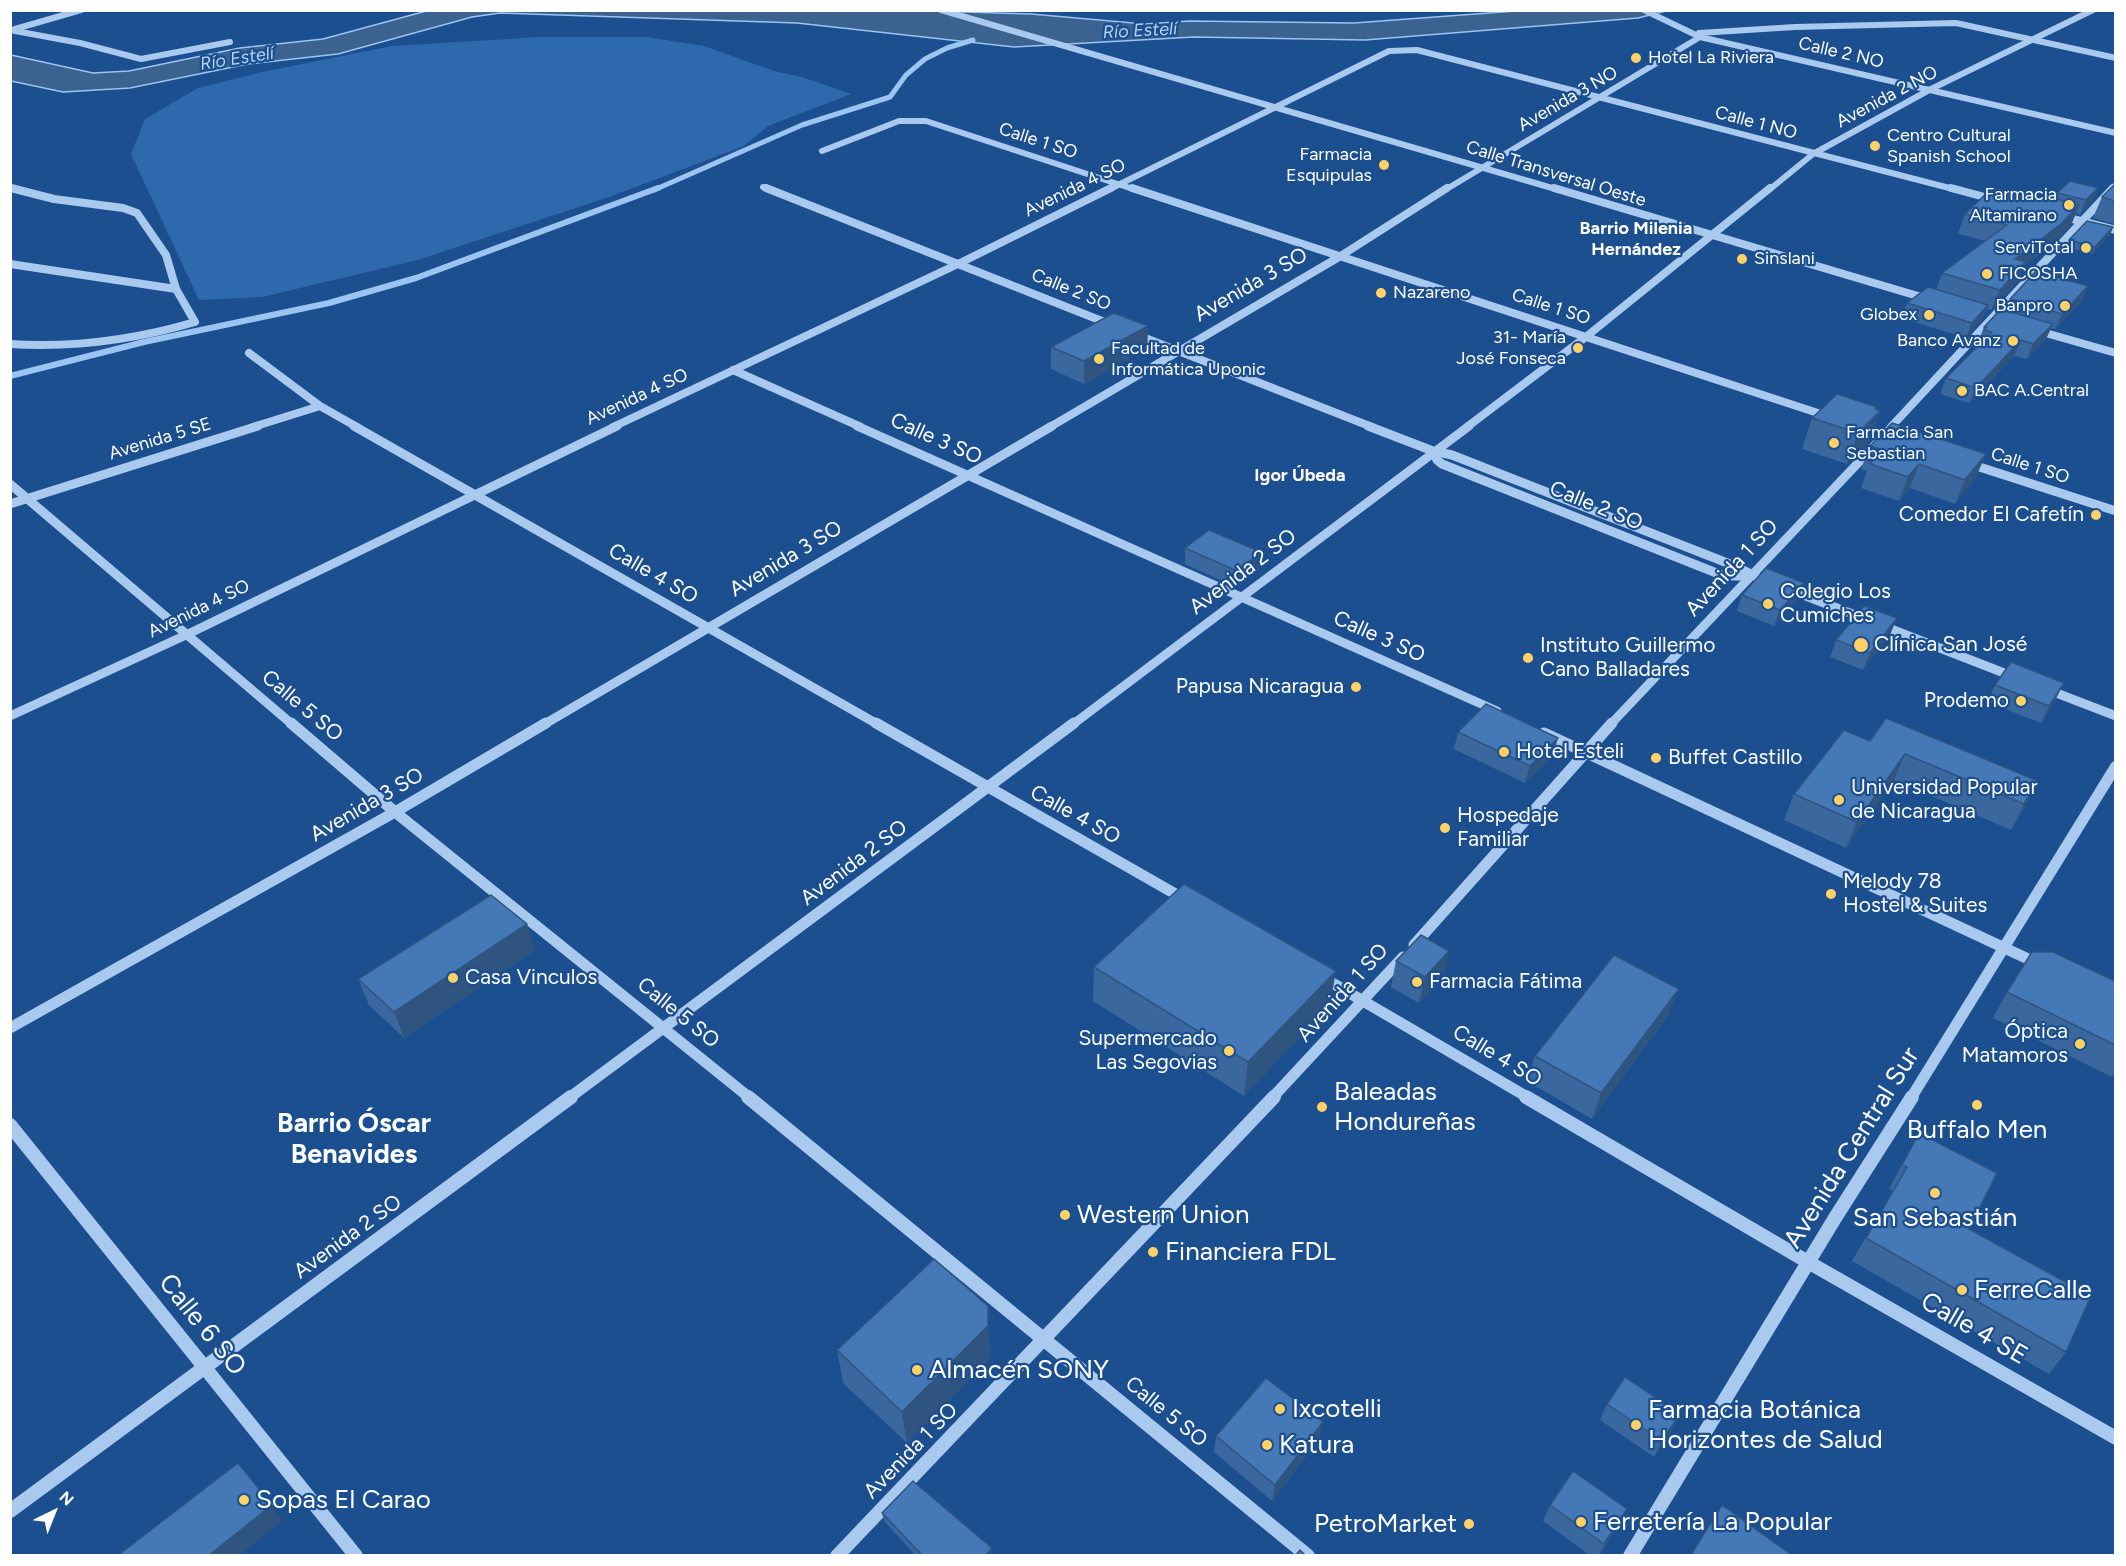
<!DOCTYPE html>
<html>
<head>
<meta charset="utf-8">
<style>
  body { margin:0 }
  #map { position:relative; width:2126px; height:1566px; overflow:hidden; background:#1b4f8f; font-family:Figtree,sans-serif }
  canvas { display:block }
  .frame { position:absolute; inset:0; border:12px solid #fff; pointer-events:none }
  .north { position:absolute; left:24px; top:1482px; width:60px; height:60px; -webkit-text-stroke:4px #1b4f8f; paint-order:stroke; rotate:43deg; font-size:16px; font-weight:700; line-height:24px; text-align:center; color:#fff }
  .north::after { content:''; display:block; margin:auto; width:21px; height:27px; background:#fff; clip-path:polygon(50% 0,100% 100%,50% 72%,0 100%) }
</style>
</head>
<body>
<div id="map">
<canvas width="2126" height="1566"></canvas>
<div class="frame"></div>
<div class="north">N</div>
</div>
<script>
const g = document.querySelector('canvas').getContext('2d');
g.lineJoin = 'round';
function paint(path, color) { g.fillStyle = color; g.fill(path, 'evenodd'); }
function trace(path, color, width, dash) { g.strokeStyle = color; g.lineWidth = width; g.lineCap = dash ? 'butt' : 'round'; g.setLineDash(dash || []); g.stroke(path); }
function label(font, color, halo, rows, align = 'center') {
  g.font = font + ' Figtree,sans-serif'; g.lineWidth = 4.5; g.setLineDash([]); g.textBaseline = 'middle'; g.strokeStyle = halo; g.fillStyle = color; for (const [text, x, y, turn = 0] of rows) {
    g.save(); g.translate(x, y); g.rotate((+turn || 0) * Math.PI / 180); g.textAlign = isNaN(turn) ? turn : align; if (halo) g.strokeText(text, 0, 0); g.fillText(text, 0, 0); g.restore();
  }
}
paint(new Path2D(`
  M 539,37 L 647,37 L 704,46 L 774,71 L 802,77 L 851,94 L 768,126 L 744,146 L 609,197 L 418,260 L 262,297 L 199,300 L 131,154 L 145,119 L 198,88 L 262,72 L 392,46 Z`), '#2e69ad');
const water = new Path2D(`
  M 430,10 L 900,10 L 1031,14 L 1145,24 L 1189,21 L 1354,23 L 1516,11 L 1666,11 L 1638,18 L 1365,40 L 1194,37 L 1014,47 L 797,23 L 500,13 L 472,17 L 338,54 L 248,64 L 130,88 L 63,92 L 11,81 L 11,55 L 93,73 L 129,71 L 240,48 L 323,39 Z`);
paint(water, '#3c6290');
trace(water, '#9cc4f0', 1.5);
trace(new Path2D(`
  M 654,190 L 802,125 L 890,97 L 906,75 L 925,59 L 947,48 L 973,40`), '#9cc4f0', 5);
trace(new Path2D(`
  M 10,376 L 144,342 L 329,303 L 416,278 L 658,188`), '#9cc4f0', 6);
trace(new Path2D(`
  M 941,10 L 1559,190
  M 1644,10 L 1700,37 L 2116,133
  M 15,29 L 81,10
  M 10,30 L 80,43 L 141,59 L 230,42
  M 1699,33 L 1795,27 L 1956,23 L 2116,58
  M 822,151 L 899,121 L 926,121 L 1136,190
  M 763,187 L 770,190
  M 10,188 L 17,190
  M 1108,190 L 1389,51 L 1417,50 L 1957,190
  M 1445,190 L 1700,37
  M 1769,190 L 1813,154 L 1931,89 L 2093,10
  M 2112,190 L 2116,185`), '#a9c9ee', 6);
trace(new Path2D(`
  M 11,188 L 54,199 L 123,208 L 137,213 L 166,255 L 176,289
  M 766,188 L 1112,325
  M 1132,188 L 1830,417
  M 1554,188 L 1928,299
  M 1951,188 L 1996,200
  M 2061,216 L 2116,230
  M 10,264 L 176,289 L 195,322 C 134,340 73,348 10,344
  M 2035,330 L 2116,353
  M 1135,334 L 1372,427
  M 249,353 L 320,406 L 357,427
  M 733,370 L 861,427
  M 253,427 L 320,406
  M 613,427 L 958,264 L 1111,188
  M 1050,427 L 1339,257 L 1447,188
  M 1467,427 L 1587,336 L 1770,188
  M 1891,427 L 2113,188`), '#a9c9ee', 8);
trace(new Path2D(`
  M 354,426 L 879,725
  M 857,426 L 1497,711
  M 1368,426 L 1433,451 L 1452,455 L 1735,566 L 1757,577
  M 1433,451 L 1437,460 L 1442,464 L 1724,576 L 1753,576
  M 1967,463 L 2116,511
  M 10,484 L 293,725
  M 10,504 L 258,426
  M 1788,589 L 2017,678
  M 2046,689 L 2116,716
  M 10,716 L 186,635 L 617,426
  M 543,725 L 1052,426
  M 1072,725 L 1469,426
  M 1610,725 L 1893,426`), '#a9c9ee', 9);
trace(new Path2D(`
  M 291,723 L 395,812 L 750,1098
  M 876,723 L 1186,900
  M 1544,733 L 2041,965
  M 1414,945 L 1612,723
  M 1322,977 L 1529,1098
  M 10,1028 L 395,812 L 546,723
  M 569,1098 L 1074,723
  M 1272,1098 L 1403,957
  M 1911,1098 L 2116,766`), '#a9c9ee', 11);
trace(new Path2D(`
  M 748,1097 L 1308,1556
  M 1526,1097 L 1808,1262 L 2116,1438
  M 10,1125 L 356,1556
  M 10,1511 L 571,1097
  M 837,1556 L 1274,1097
  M 1630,1556 L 1835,1218 L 1912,1097`), '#a9c9ee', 14);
paint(new Path2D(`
  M 2115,185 L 2115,224 L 2093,218 L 2102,197 Z
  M 2057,193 L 2092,202 L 2080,215 L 2076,213 L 2071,225 L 2053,244 L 2024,266 L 2017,282 L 1991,310 L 1987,309 L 1982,320 L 1966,338 L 1901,318 L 1907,303 L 1936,290 L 1942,273 L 1986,241 L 1958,234 L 1965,214 L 2055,199 Z
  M 2110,235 L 2092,254 L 2066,247 L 2069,240 Z
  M 2088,286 L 2082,301 L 2055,329 L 2051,328 L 2046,339 L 2027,359 L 2014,356 L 1969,403 L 1940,394 L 1946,378 L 1979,345 L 1978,345 L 1979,342 L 1978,342 L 1984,327 L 2006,310 L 2010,299 Z
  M 1148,326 L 1147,349 L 1084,384 L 1051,369 L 1051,347 Z
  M 1877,407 L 1876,410 L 1880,411 L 1869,442 L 1847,464 L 1802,449 L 1812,418 Z
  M 1870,446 L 1976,477 L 1955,504 L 1910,488 L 1899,501 L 1861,488 L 1867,471 L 1861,469 Z
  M 1185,548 L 1259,569 L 1236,587 L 1185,564 Z
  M 1804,583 L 1798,599 L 1774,626 L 1737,611 L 1742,595 Z
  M 1890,635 L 1863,670 L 1830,657 L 1836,640 Z
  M 2064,683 L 2055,700 L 2041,723 L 1987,702 L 1995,685 Z
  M 1458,732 L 1553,755 L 1525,783 L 1454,749 Z
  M 1870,741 L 2038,781 L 2025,807 L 2011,830 L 1894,780 L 1846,848 L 1784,820 L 1794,794 Z
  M 535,950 L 404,1038 L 369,1005 L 358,979 Z
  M 1449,951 L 1443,977 L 1419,1003 L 1391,987 L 1396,961 Z
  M 1094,967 L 1330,1005 L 1244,1096 L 1093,1001 Z
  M 2115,981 L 2115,1071 L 2112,1077 L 1993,1018 L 2007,992 Z
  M 1669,1014 L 1592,1119 L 1527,1081 L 1535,1056 Z
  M 1919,1133 L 1969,1229 L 2066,1352 L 2049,1374 L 1852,1261 L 1893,1191 L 1889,1189 Z
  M 988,1306 L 990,1358 L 907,1443 L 843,1383 L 837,1350 Z
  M 1607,1404 L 1672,1431 L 1654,1457 L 1600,1420 Z
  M 1216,1436 L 1320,1438 L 1272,1501 L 1214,1452 Z
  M 1550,1505 L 1619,1524 L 1599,1556 L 1591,1556 L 1543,1521 Z
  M 882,1513 L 992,1556 L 916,1556 L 884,1521 Z`), '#3a679d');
paint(new Path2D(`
  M 2098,188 L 2092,202 L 2080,215 L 2086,200 Z
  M 2079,205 L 2071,225 L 2053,244 L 2024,266 L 2017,282 L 1991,310 L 2000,290 L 2015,259 Z
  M 2113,227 L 2110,235 L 2092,254 L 2095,247 Z
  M 2088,286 L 2082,301 L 2055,329 L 2062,314 Z
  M 1988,305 L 1982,320 L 1966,338 L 1972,323 Z
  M 2053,324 L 2046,339 L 2027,359 L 2033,344 Z
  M 1148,326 L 1147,349 L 1084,384 L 1084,361 Z
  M 2021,340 L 2014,356 L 1969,403 L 1976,388 Z
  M 1877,407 L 1873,418 L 1880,411 L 1869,442 L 1847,464 L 1858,433 Z
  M 1986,454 L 1976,477 L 1955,504 L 1965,480 Z
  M 1919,464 L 1910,488 L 1899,501 L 1908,477 Z
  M 1261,552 L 1259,569 L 1236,587 L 1237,571 Z
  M 1804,583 L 1798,599 L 1774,626 L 1780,610 Z
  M 1897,618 L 1890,635 L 1863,670 L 1870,653 Z
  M 2064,683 L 2055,700 L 2041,723 L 2049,706 Z
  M 1558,738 L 1553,755 L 1525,783 L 1530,766 Z
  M 1905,754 L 1894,780 L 1846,848 L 1857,822 Z
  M 2038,781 L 2025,807 L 2011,830 L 2024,804 Z
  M 527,924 L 535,950 L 404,1038 L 394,1012 Z
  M 1449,951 L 1443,977 L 1419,1003 L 1425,977 Z
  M 1336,971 L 1330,1005 L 1244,1096 L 1248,1062 Z
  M 1679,989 L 1669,1014 L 1592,1119 L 1601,1093 Z
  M 988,1306 L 990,1358 L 907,1443 L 902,1412 Z
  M 1680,1414 L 1672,1431 L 1654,1457 L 1662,1441 Z
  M 1323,1422 L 1320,1438 L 1272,1501 L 1275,1485 Z
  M 272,1505 L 282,1521 L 239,1556 L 208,1556 Z
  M 1627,1509 L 1619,1524 L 1598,1556 L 1604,1544 Z
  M 992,1548 L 992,1556 L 985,1556 Z`), '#305480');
const building = new Path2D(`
  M 2070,181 L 2098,188 L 2086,200 L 2057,193 Z
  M 2114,185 L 2115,185 L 2115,201 L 2102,197 Z
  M 1993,187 L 2046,201 L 2049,197 L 2079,205 L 2061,224 L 2015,259 L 2025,262 L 2000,290 L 1942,273 L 2007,225 L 1965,214 Z
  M 2087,221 L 2113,227 L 2095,247 L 2069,240 Z
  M 2036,271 L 2088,286 L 2062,314 L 2010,299 Z
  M 1928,287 L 1988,305 L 1972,323 L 1907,303 Z
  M 2001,309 L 2053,324 L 2033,344 L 2021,340 L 1976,388 L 1946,378 L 1992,332 L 1984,330 L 1987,327 L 1984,327 Z
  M 1114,313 L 1148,326 L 1084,361 L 1051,347 Z
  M 1837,394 L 1877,407 L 1875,409 L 1880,411 L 1858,433 L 1812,418 Z
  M 1892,423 L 1986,454 L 1965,480 L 1919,464 L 1908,477 L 1870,464 L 1883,450 L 1870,446 Z
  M 1209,530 L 1261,552 L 1237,571 L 1185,548 Z
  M 1766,568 L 1804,583 L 1780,610 L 1742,595 Z
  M 1864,606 L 1897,618 L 1870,653 L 1836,640 Z
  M 2011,662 L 2064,683 L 2049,706 L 1995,685 Z
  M 1486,704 L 1558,738 L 1530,766 L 1458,732 Z
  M 1886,718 L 2038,781 L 2024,804 L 1905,754 L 1857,822 L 1794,794 L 1844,730 L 1870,741 Z
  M 1184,884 L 1336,971 L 1248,1062 L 1094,967 Z
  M 491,895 L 527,924 L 394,1012 L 358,979 Z
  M 1421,935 L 1449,951 L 1425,977 L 1396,961 Z
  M 2032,952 L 2053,952 L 2115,981 L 2115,1045 L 2007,992 Z
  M 1614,955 L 1679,989 L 1601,1093 L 1535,1056 Z
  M 1919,1133 L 1997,1173 L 1969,1229 L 2091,1296 L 2066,1352 L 1866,1238 L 1907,1167 L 1902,1165 Z
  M 934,1259 L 988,1306 L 988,1326 L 902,1412 L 837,1350 Z
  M 1625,1377 L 1680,1414 L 1662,1441 L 1607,1404 Z
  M 1266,1378 L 1323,1422 L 1275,1485 L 1216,1436 Z
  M 238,1463 L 272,1505 L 208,1556 L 122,1556 L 121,1553 Z
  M 1573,1471 L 1627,1509 L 1604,1544 L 1550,1505 Z
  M 913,1481 L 992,1548 L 985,1556 L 923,1556 L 882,1513 Z
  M 1722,1505 L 1793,1556 L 1696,1556 L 1692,1553 Z
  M 1300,1550 L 1306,1556 L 1295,1556 Z`);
paint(building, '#4478b7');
trace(building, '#305480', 1.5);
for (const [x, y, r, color] of [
  [1636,58,6,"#ffd166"],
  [1875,146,6,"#ffd166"],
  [1384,165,6,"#ffd166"],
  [2069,205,6,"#ffd166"],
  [2086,248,6,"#ffd166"],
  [1742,259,6,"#ffd166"],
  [1987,274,6,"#ffd166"],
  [1381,293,6,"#ffd166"],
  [2065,306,6,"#ffd166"],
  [1929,315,6,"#ffd166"],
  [2013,341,6,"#ffd166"],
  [1578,348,6,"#ffd166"],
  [1099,359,6,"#ffd166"],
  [1962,391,6,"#ffd166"],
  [1834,443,6,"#ffd166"],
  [2096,515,6,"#ffd166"],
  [1768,604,6,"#ffd166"],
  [1861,645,8,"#ffd166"],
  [1528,658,6,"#ffd166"],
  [1356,687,6,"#ffd166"],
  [2021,701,6,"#ffd166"],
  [1504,752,6,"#ffd166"],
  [1656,758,6,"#ffd166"],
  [1839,800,6,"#ffd166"],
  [1445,828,6,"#ffd166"],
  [1831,894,6,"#ffd166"],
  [453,978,6,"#ffd166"],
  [1417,982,6,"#ffd166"],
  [2080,1044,6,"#ffd166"],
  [1229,1051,6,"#ffd166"],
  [1977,1105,6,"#ffd166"],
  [1322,1107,6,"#ffd166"],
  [1935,1193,6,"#ffd166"],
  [1065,1215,6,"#ffd166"],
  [1153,1252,6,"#ffd166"],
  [1962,1290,6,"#ffd166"],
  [917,1370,6,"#ffd166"],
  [1280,1409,6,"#ffd166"],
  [1636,1425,6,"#ffd166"],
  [1267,1445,6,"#ffd166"],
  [244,1500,6,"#ffd166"],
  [1581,1522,6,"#ffd166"],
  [1469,1524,6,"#ffd166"]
]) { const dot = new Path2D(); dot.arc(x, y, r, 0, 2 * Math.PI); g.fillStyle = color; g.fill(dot); trace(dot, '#1b4f8f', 2); }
label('italic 18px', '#b5d3f5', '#1b4f8f', [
  ["Río Estelí",1140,31,-3],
  ["Río Estelí",237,59,-9]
]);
label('18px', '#fff', '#1b4f8f', [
  ["Calle 2 NO",1841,53,13],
  ["Avenida 2 NO",1887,97,-28],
  ["Avenida 3 NO",1568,99,-30],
  ["Calle 1 NO",1756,123,15],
  ["Calle 1 SO",1038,141,18],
  ["Calle Transversal Oeste",1556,174,17],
  ["Avenida 4 SO",1075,188,-26],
  ["Calle 2 SO",1071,290,22],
  ["Calle 1 SO",1551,307,18],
  ["Avenida 4 SO",637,397,-25],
  ["Avenida 5 SE",160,439,-17],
  ["Calle 1 SO",2030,466,18],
  ["Avenida 4 SO",199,609,-26]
]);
label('18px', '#fff', '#1b4f8f', [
  ["Hotel La Riviera",1648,58],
  ["Centro Cultural",1887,136],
  ["Spanish School",1887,157],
  ["Farmacia",1372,155,"right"],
  ["Esquipulas",1372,176,"right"],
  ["Farmacia",2057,195,"right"],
  ["Altamirano",2057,216,"right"],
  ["ServiTotal",2074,248,"right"],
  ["Sinslani",1754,259],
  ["FICOSHA",1999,274],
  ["Nazareno",1393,293],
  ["Banpro",2053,306,"right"],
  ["Globex",1917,315,"right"],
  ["31- María",1566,338,"right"],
  ["José Fonseca",1566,359,"right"],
  ["Banco Avanz",2001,341,"right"],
  ["Facultad de",1111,349],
  ["Informática Uponic",1111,370],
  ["BAC A.Central",1974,391],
  ["Farmacia San",1846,433],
  ["Sebastian",1846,454]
], 'left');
label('bold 18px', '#fff', '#1b4f8f', [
  ["Barrio Milenia",1636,229],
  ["Hernández",1636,250],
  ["Igor Úbeda",1300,476]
]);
label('21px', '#fff', '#1b4f8f', [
  ["Avenida 3 SO",1251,285,-30],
  ["Calle 3 SO",936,439,24],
  ["Calle 2 SO",1596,506,22],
  ["Avenida 3 SO",786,559,-31],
  ["Avenida 1 SO",1732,568,-47],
  ["Avenida 2 SO",1243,572,-37],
  ["Calle 4 SO",653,574,30],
  ["Calle 3 SO",1379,637,24],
  ["Calle 5 SO",302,706,40],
  ["Avenida 3 SO",367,805,-30],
  ["Calle 4 SO",1075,815,29],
  ["Avenida 2 SO",854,863,-37],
  ["Avenida 1 SO",1343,993,-48],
  ["Calle 5 SO",678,1013,39],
  ["Calle 4 SO",1497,1056,31],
  ["Avenida 2 SO",348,1237,-36],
  ["Calle 5 SO",1166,1412,39],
  ["Avenida 1 SO",911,1451,-46]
]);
label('21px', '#fff', '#1b4f8f', [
  ["Comedor El Cafetín",2084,515,"right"],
  ["Colegio Los",1780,592],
  ["Cumiches",1780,616],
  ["Clínica San José",1874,645],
  ["Instituto Guillermo",1540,646],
  ["Cano Balladares",1540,670],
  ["Papusa Nicaragua",1344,687,"right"],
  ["Prodemo",2009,701,"right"],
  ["Hotel Esteli",1516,752],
  ["Buffet Castillo",1668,758],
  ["Universidad Popular",1851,788],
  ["de Nicaragua",1851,812],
  ["Hospedaje",1457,816],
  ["Familiar",1457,840],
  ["Melody 78",1843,882],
  ["Hostel & Suites",1843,906],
  ["Casa Vinculos",465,978],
  ["Farmacia Fátima",1429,982],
  ["Óptica",2068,1032,"right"],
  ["Matamoros",2068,1056,"right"],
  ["Supermercado",1217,1039,"right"],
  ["Las Segovias",1217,1063,"right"]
], 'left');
label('26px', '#fff', '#1b4f8f', [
  ["Baleadas",1334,1092],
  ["Hondureñas",1334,1122],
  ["Buffalo Men",1977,1130,"center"],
  ["Western Union",1077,1215],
  ["San Sebastián",1935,1218,"center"],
  ["Financiera FDL",1165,1252],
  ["FerreCalle",1974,1290],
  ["Almacén SONY",929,1370],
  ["Ixcotelli",1292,1409],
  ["Farmacia Botánica",1648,1410],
  ["Horizontes de Salud",1648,1440],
  ["Katura",1279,1445],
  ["Sopas El Carao",256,1500],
  ["Ferretería La Popular",1593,1522],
  ["PetroMarket",1457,1524,"right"]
], 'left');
label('26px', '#fff', '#1b4f8f', [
  ["Avenida Central Sur",1852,1148,-58],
  ["Calle 6 SO",202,1325,51],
  ["Calle 4 SE",1974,1329,30]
]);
label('bold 27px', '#fff', '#1b4f8f', [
  ["Barrio Óscar",354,1124],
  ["Benavides",354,1155]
]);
</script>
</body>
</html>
